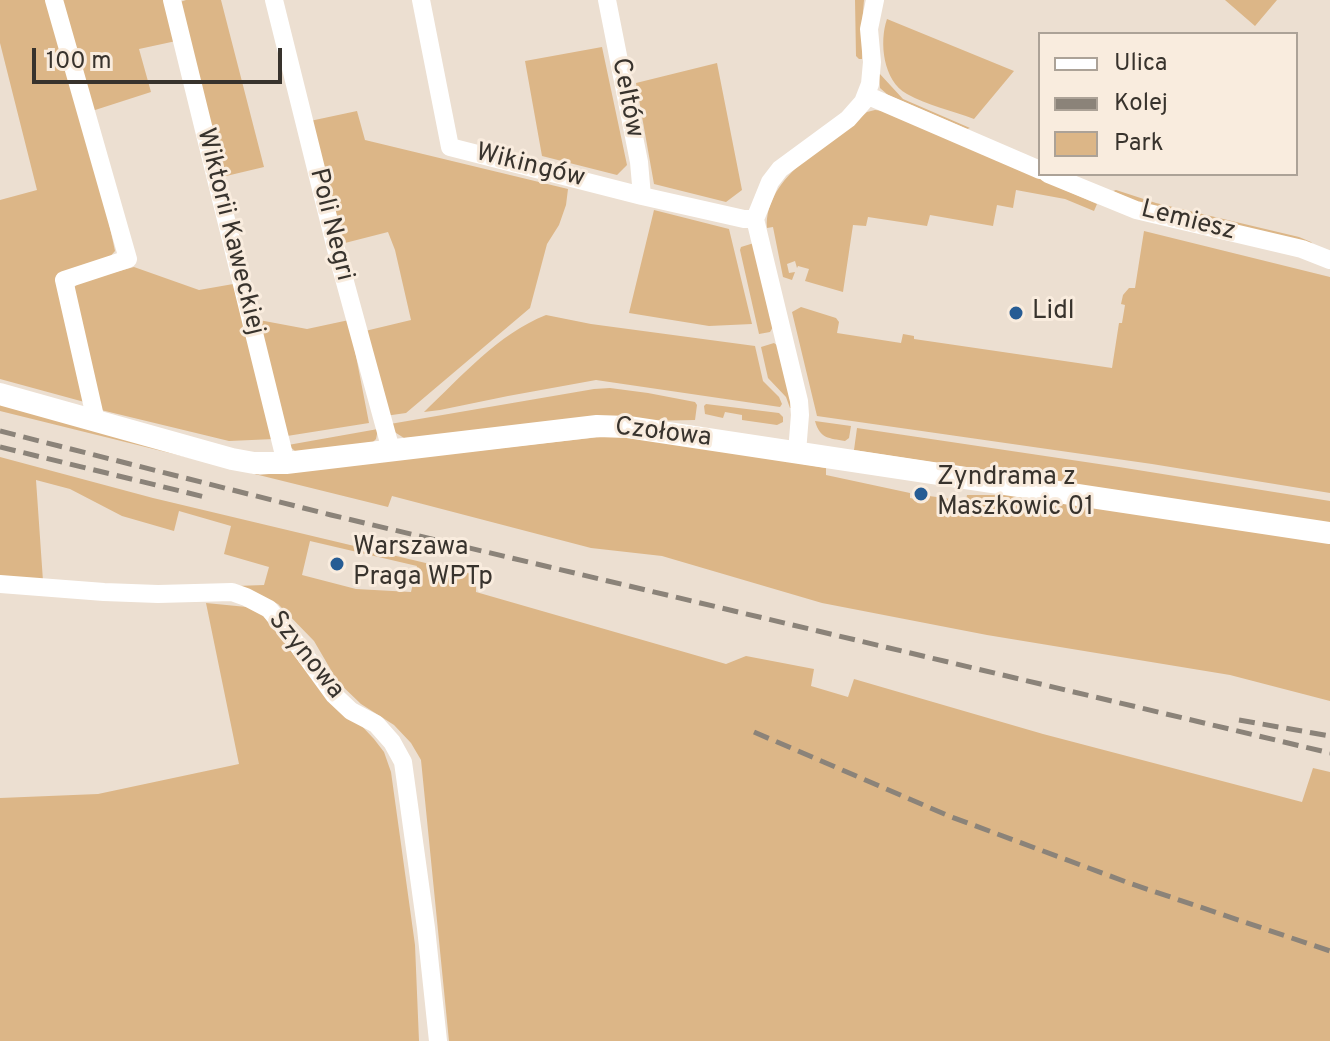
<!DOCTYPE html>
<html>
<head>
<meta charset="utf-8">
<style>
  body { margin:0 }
  #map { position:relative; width:1330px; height:1041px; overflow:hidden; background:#ecdfd1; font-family:Overpass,sans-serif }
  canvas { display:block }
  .legend { position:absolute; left:1038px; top:32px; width:260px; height:144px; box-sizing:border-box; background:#f9ecde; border:2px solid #aca297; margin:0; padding:10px 14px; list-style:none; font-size:24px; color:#38332d }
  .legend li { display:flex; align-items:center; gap:16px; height:40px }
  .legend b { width:40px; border:2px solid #aca297 }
  .scale { position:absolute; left:32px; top:48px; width:250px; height:36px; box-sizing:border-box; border:4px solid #38332d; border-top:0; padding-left:10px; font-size:24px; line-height:28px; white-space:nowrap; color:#38332d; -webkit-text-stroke:6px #f9ecde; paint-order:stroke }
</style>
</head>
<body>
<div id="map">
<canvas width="1330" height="1041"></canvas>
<ul class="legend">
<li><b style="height:10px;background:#fff"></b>Ulica</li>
<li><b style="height:10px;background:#8b8379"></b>Kolej</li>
<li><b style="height:22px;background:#dcb687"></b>Park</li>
</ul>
<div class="scale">100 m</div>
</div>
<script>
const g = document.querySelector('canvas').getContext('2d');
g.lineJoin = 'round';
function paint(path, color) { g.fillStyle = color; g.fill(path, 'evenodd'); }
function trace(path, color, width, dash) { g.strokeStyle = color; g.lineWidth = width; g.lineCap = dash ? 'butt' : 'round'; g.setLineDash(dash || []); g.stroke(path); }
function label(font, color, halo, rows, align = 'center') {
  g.font = font + ' Overpass,sans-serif'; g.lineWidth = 6; g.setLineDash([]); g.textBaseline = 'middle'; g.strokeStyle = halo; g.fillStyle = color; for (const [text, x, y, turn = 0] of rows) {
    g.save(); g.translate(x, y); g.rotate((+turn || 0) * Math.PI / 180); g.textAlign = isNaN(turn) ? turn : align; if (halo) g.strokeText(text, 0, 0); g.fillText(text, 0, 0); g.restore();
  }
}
paint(new Path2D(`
  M 0,0 L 51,0 L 100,181 L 115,251 L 108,259 L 57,274 L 88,403 L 0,379 L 0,200 L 37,190 L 0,43 Z
  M 61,0 L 167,0 L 176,41 L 139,49 L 151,92 L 92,111 Z
  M 186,0 L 221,0 L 264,167 L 222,177 L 180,2 Z
  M 855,0 L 864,0 L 862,24 L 862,59 L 859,59 L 856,56 Z
  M 1225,0 L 1277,0 L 1255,26 Z
  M 887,19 L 1014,71 L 974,119 C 953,111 927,105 907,94 C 883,81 879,42 887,19 Z
  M 602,47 L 627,165 L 617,175 L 542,156 L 525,61 Z
  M 717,63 L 742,190 L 726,202 L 654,184 L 636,83 Z
  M 879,73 L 903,99 L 970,128 L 967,129 L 888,95 L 880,88 Z
  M 875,110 L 884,111 L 1097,204 L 1094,211 L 1065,199 L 1016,190 L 1013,208 L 997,205 L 993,226 L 930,215 L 927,226 L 868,217 L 866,226 L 853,225 L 843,292 L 805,281 L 809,269 L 798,266 L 797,268 L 795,261 L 787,264 L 789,273 L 795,272 L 792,280 L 783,277 L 773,227 L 767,228 C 764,175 833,142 867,112 Z
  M 357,111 L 365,140 L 568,189 L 566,205 L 559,225 L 547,244 L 530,308 L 406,413 L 385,416 L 361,332 L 411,320 L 395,250 L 388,232 L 341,244 L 310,121 Z
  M 1116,190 L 1156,203 L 1299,237 L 1311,242 L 1315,247 L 1137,202 L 1113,191 Z
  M 654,210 L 729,229 L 752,324 L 709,326 L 629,313 Z
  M 1144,231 L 1330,277 L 1330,493 L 1152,464 L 817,416 L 792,312 L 801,307 L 836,318 L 839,322 L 837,333 L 901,343 L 903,334 L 914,336 L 914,339 L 1112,368 L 1119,323 L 1122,323 L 1125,305 L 1121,304 L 1123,295 L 1129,288 L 1135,288 Z
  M 754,243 L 773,327 L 770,332 L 759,334 L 740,250 L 741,247 Z
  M 134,267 L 199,290 L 239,283 L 274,439 L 229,441 L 101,410 L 71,291 L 79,282 Z
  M 546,315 L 591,324 L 755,346 L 763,381 L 779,397 L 782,404 L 780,407 L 596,380 L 508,396 L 440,410 L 424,412 C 461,377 498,334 546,315 Z
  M 259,320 L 307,329 L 349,320 L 369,423 L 287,436 Z
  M 774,343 L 778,346 L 792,408 L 790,408 L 786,397 L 768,378 L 761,347 Z
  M 610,388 L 648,393 L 695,402 L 697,405 L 695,420 L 647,421 L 404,438 L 393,431 L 390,424 L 594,389 Z
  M 0,402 L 260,475 L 627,434 L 826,468 L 826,475 L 910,493 L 910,498 L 927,501 L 929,496 L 966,501 L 967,495 L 1012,495 L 1330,543 L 1330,701 L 1230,675 L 987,635 L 822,603 L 662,556 L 591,548 L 392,496 L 388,507 L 0,411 Z
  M 706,404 L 779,413 L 783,417 L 783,422 L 777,425 L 742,420 L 742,415 L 725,412 L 723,418 L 705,414 L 704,406 Z
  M 815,421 L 851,426 L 849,438 L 845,441 C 829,438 820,439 815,421 Z
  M 857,428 L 1119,467 L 1330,501 L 1330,524 L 854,450 Z
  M 378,429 L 376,439 L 373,442 L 299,452 L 295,451 L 288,445 Z
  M 0,457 L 153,498 L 476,575 L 476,592 L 726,664 L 746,656 L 814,669 L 811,686 L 848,697 L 854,679 L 1043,734 L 1302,802 L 1313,768 L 1330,772 L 1330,1041 L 449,1041 L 421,760 L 411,743 L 394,725 L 361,704 L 338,682 L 314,641 L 278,604 L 236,586 L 264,585 L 269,567 L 224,554 L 231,526 L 179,511 L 174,531 L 122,516 L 70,489 L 36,480 L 43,581 L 0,579 ZM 310,541 L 417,566 L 411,592 L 356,589 L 302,575 Z
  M 206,603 L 257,608 L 330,701 L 359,723 L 374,739 L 384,752 L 391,772 L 415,945 L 419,1041 L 0,1041 L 0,798 L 98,794 L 239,764 Z`), '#dcb687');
trace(new Path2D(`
  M 54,0 L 128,259 L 64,280 L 96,421
  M 172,0 L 286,463
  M 274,0 L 336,249 L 391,450
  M 421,0 L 450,147 L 642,196 L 744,219 L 755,219
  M 607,0 L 639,162 L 642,196
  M 866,95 L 1040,170
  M 1048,174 L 1136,210 L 1302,249 L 1330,260
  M 797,452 L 800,415 L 799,401 L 755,219 L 770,182 L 780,169 L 848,119 L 863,102 L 870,84 L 872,62 L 869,29 L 875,0
  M 0,584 L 104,592 L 158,594 L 232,592 L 246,597 L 269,609 L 289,633 L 334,695 L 351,711 L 376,724 L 392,742 L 403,762 L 426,928 L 438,1041`), '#fff', 18);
trace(new Path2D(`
  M 0,394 L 232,459 L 254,463 L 286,463 L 597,426 L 628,427 L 1330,533`), '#fff', 22);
trace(new Path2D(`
  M 0,431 L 331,515 L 1330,753
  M 0,447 L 209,498
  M 1239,720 L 1330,736
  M 754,732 L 949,816 L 1129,883 L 1330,951`), '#8b8379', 5, [16, 8]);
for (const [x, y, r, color] of [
  [1016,313,8,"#265c94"],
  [921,494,8,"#265c94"],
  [337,564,8,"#265c94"]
]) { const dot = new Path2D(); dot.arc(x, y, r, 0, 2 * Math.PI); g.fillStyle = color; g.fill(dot); trace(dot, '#f9ecde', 3); }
label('26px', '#38332d', '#f9ecde', [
  ["Celtów",626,98,79],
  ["Wikingów",530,167,14],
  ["Lemiesz",1188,222,14],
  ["Poli Negri",330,225,76],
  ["Wiktorii Kaweckiej",229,232,76],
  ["Czołowa",663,434,7],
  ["Szynowa",305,656,51]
]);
label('26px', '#38332d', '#f9ecde', [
  ["Lidl",1032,313],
  ["Zyndrama z",937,479],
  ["Maszkowic 01",937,509],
  ["Warszawa",353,549],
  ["Praga WPTp",353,579]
], 'left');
</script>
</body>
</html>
